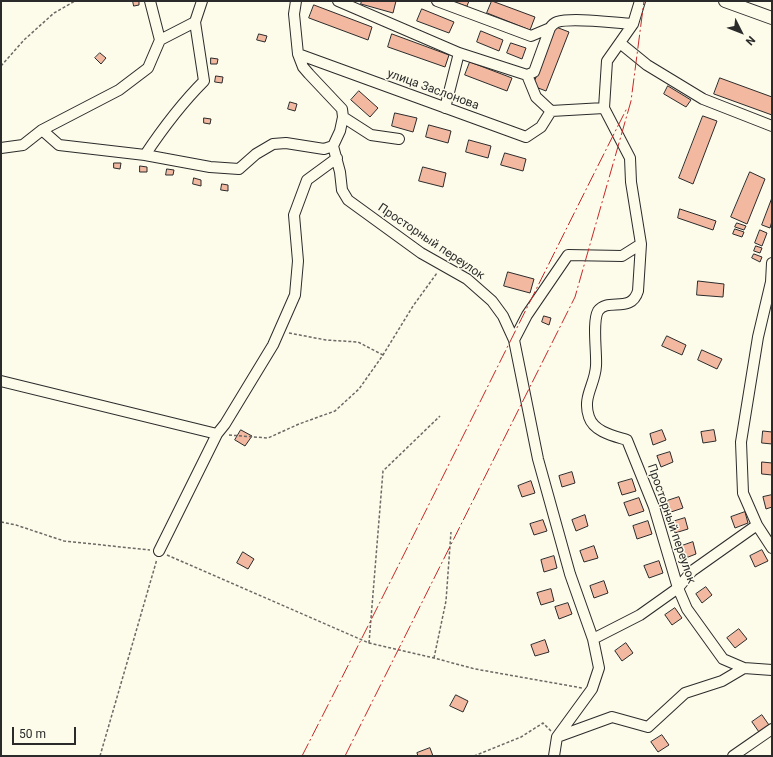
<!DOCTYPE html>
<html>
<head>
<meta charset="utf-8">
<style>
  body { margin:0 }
  #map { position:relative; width:773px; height:757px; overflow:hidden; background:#fdfbea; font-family:Roboto,sans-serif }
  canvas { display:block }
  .frame { position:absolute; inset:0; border:2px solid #2b2b2b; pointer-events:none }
  .north { position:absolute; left:721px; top:12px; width:40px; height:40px; -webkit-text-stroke:3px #fdfbea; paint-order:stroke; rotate:132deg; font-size:11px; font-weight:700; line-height:16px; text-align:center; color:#2b2b2b }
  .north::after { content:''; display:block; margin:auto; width:14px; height:18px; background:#2b2b2b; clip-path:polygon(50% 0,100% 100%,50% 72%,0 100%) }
  .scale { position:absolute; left:12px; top:727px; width:64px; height:18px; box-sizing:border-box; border:2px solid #2b2b2b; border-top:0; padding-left:5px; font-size:12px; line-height:14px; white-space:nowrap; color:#2b2b2b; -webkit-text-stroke:3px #fdfbea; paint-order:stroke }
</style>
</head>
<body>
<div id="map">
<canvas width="773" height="757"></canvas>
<div class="frame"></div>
<div class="north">N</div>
<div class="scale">50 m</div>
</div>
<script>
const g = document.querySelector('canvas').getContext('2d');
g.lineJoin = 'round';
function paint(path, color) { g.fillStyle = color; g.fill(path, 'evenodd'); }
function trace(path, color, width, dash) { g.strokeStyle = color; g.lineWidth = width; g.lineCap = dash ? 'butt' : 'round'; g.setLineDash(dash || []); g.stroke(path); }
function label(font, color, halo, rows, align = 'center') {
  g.font = font + ' Roboto,sans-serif'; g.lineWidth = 3; g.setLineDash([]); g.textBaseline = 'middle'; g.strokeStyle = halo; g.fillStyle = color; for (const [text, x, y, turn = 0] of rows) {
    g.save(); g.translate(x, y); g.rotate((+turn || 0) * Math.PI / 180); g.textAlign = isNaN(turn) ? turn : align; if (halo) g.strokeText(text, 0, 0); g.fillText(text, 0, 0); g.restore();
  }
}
const building = new Path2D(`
  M 133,1 L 139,1 L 139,5 L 134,6 Z
  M 362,1 L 396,1 L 393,13 L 361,4 Z
  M 451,1 L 469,1 L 467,6 Z
  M 492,1 L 535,17 L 530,30 L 487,13 Z
  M 314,5 L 372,27 L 368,40 L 309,18 Z
  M 422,9 L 454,22 L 449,33 L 417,21 Z
  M 556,27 L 569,32 L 546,91 L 533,86 Z
  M 481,31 L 503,40 L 499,51 L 477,42 Z
  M 259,34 L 267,36 L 265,42 L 257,40 Z
  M 392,34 L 449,55 L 445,67 L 388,47 Z
  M 511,43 L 526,48 L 522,59 L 507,53 Z
  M 100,53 L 106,58 L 101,64 L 95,58 Z
  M 211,58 L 218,59 L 217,64 L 211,64 Z
  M 470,62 L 512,78 L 507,91 L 465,75 Z
  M 216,76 L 223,77 L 222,83 L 215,82 Z
  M 720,78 L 772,97 L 772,115 L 714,94 Z
  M 668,86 L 691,100 L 686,107 L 664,94 Z
  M 359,91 L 378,108 L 370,117 L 351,100 Z
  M 290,102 L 297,104 L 295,111 L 288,109 Z
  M 395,113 L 417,118 L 413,132 L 392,126 Z
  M 703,116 L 717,121 L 693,184 L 679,178 Z
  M 204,118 L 211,119 L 210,124 L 204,123 Z
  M 429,125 L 451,131 L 448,143 L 426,137 Z
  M 469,140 L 491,146 L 488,158 L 466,152 Z
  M 505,153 L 526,159 L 523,171 L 501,165 Z
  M 114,163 L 121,163 L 120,169 L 114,168 Z
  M 140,166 L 147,167 L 147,172 L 140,172 Z
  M 423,167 L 446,173 L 443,187 L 419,181 Z
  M 167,169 L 174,170 L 173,175 L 166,175 Z
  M 750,172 L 765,179 L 747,224 L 731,217 Z
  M 194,178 L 201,180 L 201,186 L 193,184 Z
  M 222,184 L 228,185 L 228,191 L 221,190 Z
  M 772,198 L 772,221 L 770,228 L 762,225 Z
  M 680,209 L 716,221 L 713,230 L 678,218 Z
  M 737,223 L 746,226 L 744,230 L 735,227 Z
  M 735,229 L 744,232 L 742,237 L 733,234 Z
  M 760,230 L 767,233 L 762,246 L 755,243 Z
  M 756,246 L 762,248 L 760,253 L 754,251 Z
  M 754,254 L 762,257 L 760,262 L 752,258 Z
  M 508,272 L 534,279 L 530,293 L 504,286 Z
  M 698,281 L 724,284 L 723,297 L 697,295 Z
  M 544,316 L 551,318 L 549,325 L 542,322 Z
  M 667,336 L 686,345 L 682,355 L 662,346 Z
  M 702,350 L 722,359 L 717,369 L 698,360 Z
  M 241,430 L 252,436 L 245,446 L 235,440 Z
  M 662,430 L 666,440 L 653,445 L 650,434 Z
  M 714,430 L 716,441 L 703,443 L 701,432 Z
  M 763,431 L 772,432 L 772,444 L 762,443 Z
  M 670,452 L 673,462 L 661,467 L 657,456 Z
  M 762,462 L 772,463 L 772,475 L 762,474 Z
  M 572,472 L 575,483 L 562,487 L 559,476 Z
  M 632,479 L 636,491 L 622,495 L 618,483 Z
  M 531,481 L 535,493 L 522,497 L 518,486 Z
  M 772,495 L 772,507 L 766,509 L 763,497 Z
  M 679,497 L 683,508 L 671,512 L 667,501 Z
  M 639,498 L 644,511 L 629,516 L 624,503 Z
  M 745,512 L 748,523 L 735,528 L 731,517 Z
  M 585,515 L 588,526 L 576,531 L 572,520 Z
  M 685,518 L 688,529 L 675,533 L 672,522 Z
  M 543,520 L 547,531 L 534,535 L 530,524 Z
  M 648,521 L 652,534 L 637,539 L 633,526 Z
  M 693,542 L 696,554 L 683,559 L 679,547 Z
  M 594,546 L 598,558 L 584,562 L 580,551 Z
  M 762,550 L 768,561 L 755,567 L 750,556 Z
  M 243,552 L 254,559 L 248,569 L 237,563 Z
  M 554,556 L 557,568 L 544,572 L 541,560 Z
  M 659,561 L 663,573 L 649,578 L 644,566 Z
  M 604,581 L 608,593 L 594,598 L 590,586 Z
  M 706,587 L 712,595 L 702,603 L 696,594 Z
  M 551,589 L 554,601 L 541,605 L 537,593 Z
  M 568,603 L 572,614 L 559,619 L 555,607 Z
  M 675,608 L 682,618 L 672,625 L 665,615 Z
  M 739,629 L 747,639 L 735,648 L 727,638 Z
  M 545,640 L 549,652 L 535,656 L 531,645 Z
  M 626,643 L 633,653 L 622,661 L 615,651 Z
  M 456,695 L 468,701 L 463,712 L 450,706 Z
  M 762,715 L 769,725 L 759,732 L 752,722 Z
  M 662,735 L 669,745 L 658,752 L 651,742 Z
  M 430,748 L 433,756 L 418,756 L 417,753 Z`);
paint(building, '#f2b8a0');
trace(building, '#2b2b2b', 1);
const minor = new Path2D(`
  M 150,1 L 160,40
  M 296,1 L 294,14 L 298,54 L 303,67 L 309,74 L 342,109 L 343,117 L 340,131 L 333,146 L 340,172 L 342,190 L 348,200 L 421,253 L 467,279 L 492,301 L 503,316 L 514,340 L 538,459 L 570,574 L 593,639 L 599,668 L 592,689 L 557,737 L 554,756
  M 338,1 L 459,53 L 527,75
  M 437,1 L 531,36 L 550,28
  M 640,1 L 633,24 L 607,61 L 604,108 L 630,158 L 631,182 L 641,244 L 638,291 C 631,314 608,297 598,311 C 592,322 597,353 596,366 C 595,385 582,397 589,417 C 594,432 614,436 627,440 L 654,507 L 678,588 L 687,609 L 723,659 L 744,668
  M 620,43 L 647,65 L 703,99 L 772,126
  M 298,54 L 526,137 L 541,127 L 551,111
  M 445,108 L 459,53
  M 604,108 L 551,111 L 536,97 L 527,75 L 534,72 L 550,28 C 552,25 554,23 557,22 C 573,17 614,23 633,24
  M 343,117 L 371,135 L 399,139
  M 42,130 L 119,90 L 148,68 L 160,40 L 195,22 L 202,1
  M 1,148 L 23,145 L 42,130 L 59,145 L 145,155 L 210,167 L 239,169 L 256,154 L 273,144 L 286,143 L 324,149 L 333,146
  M 145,155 C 163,128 181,104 204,81 L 195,22
  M 772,263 L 771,282 L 758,337 L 741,442 L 743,493 L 757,525 L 772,548
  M 514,340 L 527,315 L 568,255 L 622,256 L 641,244
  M 1,381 L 217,434
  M 159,551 L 217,434 L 225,424 L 273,345 L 295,295 L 298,261 L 294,215 L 307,180 L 337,158
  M 593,639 L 640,615 L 678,588 L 692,571 L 757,525
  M 557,737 L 612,717 L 648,727 L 685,693 L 722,681 L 744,668 L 772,670
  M 733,756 L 772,729`);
const major = new Path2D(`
  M 725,1 L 772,18`);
trace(minor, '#2b2b2b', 12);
trace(major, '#2b2b2b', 14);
trace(new Path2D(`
  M 1,66 L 24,40 L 54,13 L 75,1
  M 289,333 L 326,340 L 358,342 L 383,355
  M 229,435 L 268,438 L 299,424 L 335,411 L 359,389 L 383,355 L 413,306 L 437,273
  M 1,522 L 16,525 L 64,541 L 150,550
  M 167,555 L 369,643 L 434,658 L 475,669 L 582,688
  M 369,643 L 383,471 L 440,416
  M 434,658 L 446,601 L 451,532
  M 100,756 L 157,559
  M 474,756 L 521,737 L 543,723 L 551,731`), '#6a6964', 1.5, [3, 2]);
trace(minor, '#fdfbea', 10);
trace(major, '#fdfbea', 12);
trace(new Path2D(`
  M 302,756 C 412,541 518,324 627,108
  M 345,756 L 575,297 L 631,101 L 644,1`), '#c62828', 1, [14, 3, 2, 3]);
label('12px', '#2b2b2b', '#fdfbea', [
  ["улица Заслонова",433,90,20],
  ["Просторный переулок",431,242,34],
  ["Просторный переулок",671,524,71]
]);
</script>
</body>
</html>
